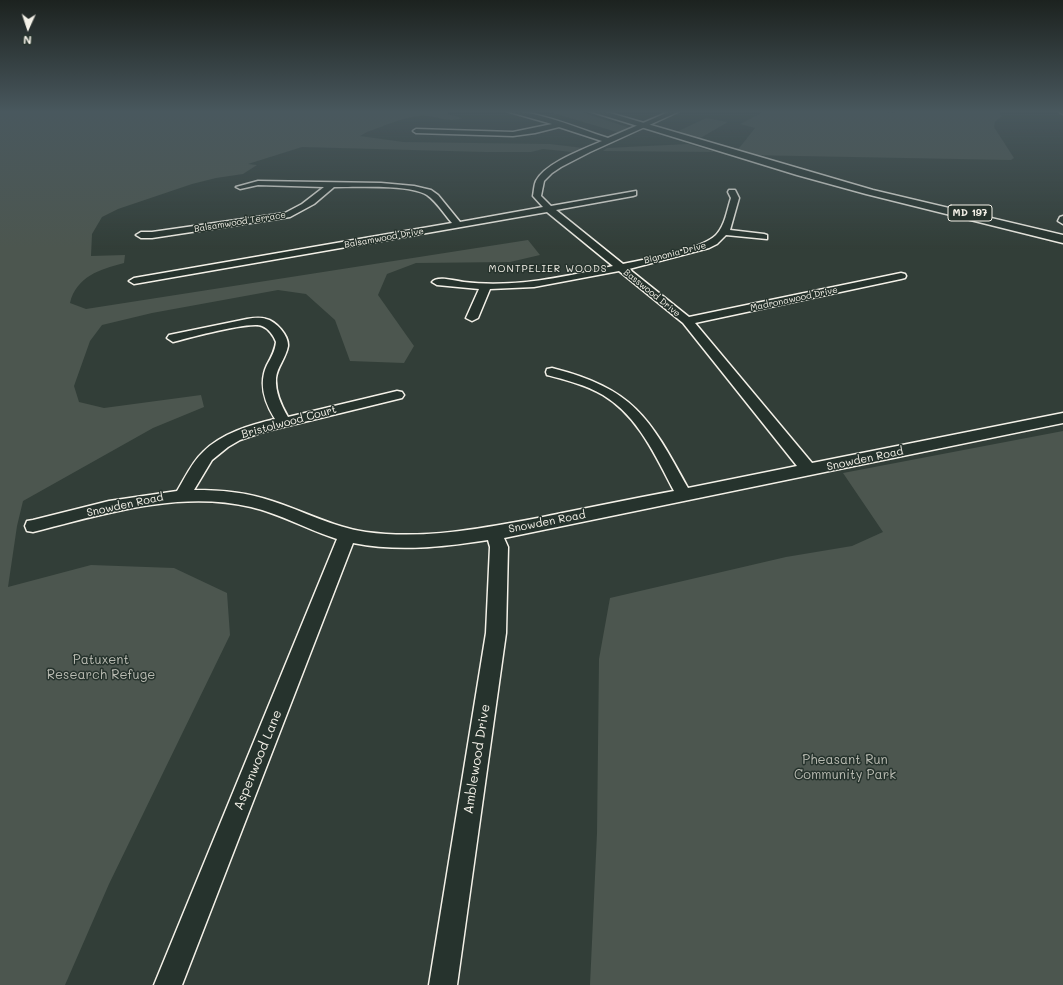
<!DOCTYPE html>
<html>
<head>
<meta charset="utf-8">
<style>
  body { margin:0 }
  #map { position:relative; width:1063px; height:985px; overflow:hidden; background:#323e38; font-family:Mali,sans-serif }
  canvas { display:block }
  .north { position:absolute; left:8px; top:8px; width:40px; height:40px; -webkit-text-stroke:3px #26332d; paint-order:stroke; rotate:183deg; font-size:11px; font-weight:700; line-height:16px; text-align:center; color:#f4f1e8 }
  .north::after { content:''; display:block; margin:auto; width:14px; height:18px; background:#f4f1e8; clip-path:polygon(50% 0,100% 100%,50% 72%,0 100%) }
</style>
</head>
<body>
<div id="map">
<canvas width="1063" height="985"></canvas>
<div class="north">N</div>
</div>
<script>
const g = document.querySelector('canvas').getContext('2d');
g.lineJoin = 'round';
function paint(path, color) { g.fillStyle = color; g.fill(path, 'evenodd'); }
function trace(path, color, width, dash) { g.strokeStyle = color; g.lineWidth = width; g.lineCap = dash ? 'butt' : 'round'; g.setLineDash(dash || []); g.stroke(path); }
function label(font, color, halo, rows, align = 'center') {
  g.font = font + ' Mali,sans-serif'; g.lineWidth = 3; g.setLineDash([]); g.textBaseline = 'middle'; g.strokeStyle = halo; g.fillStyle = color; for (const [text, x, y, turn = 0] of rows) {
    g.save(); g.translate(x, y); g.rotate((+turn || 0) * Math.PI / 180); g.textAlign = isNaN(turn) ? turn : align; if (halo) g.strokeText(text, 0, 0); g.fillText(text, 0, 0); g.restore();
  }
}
paint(new Path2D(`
  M 0,111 L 448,111 L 448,114 L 462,118 C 447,124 434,114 419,116 C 402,118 384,126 367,132 L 360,136 L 403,142 L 550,144 L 583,148 L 572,152 L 543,149 L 531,152 L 485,152 L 302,147 L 248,164 L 257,165 L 243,174 L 216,178 L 192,184 L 118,209 L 102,217 L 92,234 L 91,256 L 125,255 L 124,263 C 100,269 76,277 70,303 L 86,309 L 528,240 L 540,255 L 510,262 L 416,263 L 387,274 L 378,295 L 414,346 L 404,363 L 350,361 L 335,320 L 306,294 L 278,290 L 152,313 L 102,325 L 90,341 L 74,386 L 79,402 L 104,408 L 201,395 L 204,407 L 153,428 L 23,501 L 17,526 L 8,587 L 91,565 L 174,568 L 227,593 L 230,635 L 109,884 L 65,985 L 0,985 Z
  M 546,111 L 579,111 L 630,128 L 620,133 Z
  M 765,111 L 879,111 L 895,113 L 895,111 L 998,111 L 1002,116 L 995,122 L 994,127 L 1014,158 L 1011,160 L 746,155 L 733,151 L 740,147 L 755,128 L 740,124 Z
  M 706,118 L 728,122 L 697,140 L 674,133 Z
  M 688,144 L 715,152 L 603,151 L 607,148 Z
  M 1063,431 L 1063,985 L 590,985 L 597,833 L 599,659 L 610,598 L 786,557 L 852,546 L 883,532 L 843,473 Z`), '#4c564f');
const minor = new Path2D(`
  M 506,111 C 540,111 576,128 608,138 L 671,111 L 680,111 L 590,152 L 561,167 L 552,173 L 544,181 L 541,196 L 551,206 L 636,191 L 636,195 L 633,196 L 556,210 L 623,264 C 646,259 701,250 716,235 C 725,226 727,210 731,198 L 728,192 L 729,190 L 735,190 L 739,198 L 730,230 L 764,234 L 767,235 L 767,239 L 726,235 L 717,244 L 709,248 L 629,269 L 689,317 L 901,273 L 905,274 L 906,276 L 905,278 L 901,279 L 695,323 L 812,463 L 1063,413 L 1063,423 L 504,538 L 508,547 L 506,633 L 457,985 L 429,985 L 486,633 L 490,547 L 488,540 C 443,547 398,552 353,543 L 182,985 L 154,985 L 337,539 C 308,530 281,514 251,507 C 179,490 103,514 33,532 L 27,531 L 25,526 L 27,521 L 33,520 L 109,501 L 177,491 C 185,478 192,462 203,452 C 222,433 250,425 275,419 C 265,403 258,384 267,365 C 271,358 275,351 276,342 C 274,336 268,328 262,326 C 250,321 189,338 173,342 L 167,338 L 169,335 L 247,319 C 253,318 260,317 266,319 C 276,321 289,336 288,346 C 286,358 277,367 276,378 C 275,392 281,405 288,417 L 397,391 L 402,392 L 404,395 L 402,398 L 263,432 L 240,440 L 228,447 L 212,460 L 194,490 C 221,490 246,492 272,501 C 303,511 333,527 366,532 C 425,540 485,528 543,517 C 587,508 630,499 674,491 C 655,455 638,416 603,395 C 586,385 566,380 547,375 L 546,372 L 547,369 L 552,368 C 634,389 649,417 688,488 L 797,466 L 683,323 L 619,271 L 534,287 L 490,289 L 478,318 L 472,321 L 466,318 L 479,289 L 437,285 L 432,282 C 437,275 456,281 464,282 C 513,288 565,277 613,266 L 547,212 L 134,284 L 129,281 L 134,278 L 452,223 C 444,214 437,202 427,195 C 410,184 355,187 334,187 L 314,204 L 290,217 L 152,238 L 141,238 L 136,235 L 141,232 L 152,232 L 285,213 L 302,204 L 324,187 L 258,185 L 240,189 L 236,187 L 258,181 L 381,183 L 414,186 L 431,190 L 438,195 L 460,222 L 543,207 L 533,196 C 534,191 534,185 536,181 C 545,163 584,149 602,141 L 559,127 L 535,133 L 513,136 L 416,133 L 413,131 L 416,129 L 513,132 L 552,124 Z
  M 1058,111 L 1063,111 L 1063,114 Z
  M 1063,216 L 1063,224 L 1058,221 L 1060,217 Z`);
const major = new Path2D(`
  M 589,111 L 603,111 L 873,190 L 1063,235 L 1063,243 L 866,194 L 797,175 Z`);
trace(minor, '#f4f1e8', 3);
trace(major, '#f4f1e8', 3);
paint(minor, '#26332d');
paint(major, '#26332d');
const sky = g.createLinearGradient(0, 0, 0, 249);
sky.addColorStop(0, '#1c221f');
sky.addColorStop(0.45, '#49585e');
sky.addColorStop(1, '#49585e00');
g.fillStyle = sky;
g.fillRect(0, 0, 1063, 249);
label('9px', '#f4f1e8', '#26332d', [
  ["Balsamwood Terrace",240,222,-9],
  ["Balsamwood Drive",384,238,-10],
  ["Bignonia Drive",675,253,-14],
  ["Basswood Drive",652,293,39],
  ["Madronawood Drive",794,299,-12]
]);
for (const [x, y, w] of [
  [970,213,44]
]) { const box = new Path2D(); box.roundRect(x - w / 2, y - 8, w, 16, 3); g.fillStyle = '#26332d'; g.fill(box); trace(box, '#f4f1e8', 1); }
label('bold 10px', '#f4f1e8', null, [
  ["MD 197",970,213]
]);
g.letterSpacing = '1px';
label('10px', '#f4f1e8', '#26332d', [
  ["MONTPELIER WOODS",548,269]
]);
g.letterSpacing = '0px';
label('11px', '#f4f1e8', '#26332d', [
  ["Bristolwood Court",289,422,-15],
  ["Snowden Road",865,459,-12],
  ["Snowden Road",125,505,-12],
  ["Snowden Road",547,522,-11]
]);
label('13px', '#b9bbb2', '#26332d', [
  ["Patuxent",101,660],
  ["Research Refuge",101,675],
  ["Pheasant Run",845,760],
  ["Community Park",845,775]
]);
label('13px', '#f4f1e8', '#26332d', [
  ["Amblewood Drive",477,759,-81],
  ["Aspenwood Lane",258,760,-68]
]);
</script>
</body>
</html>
